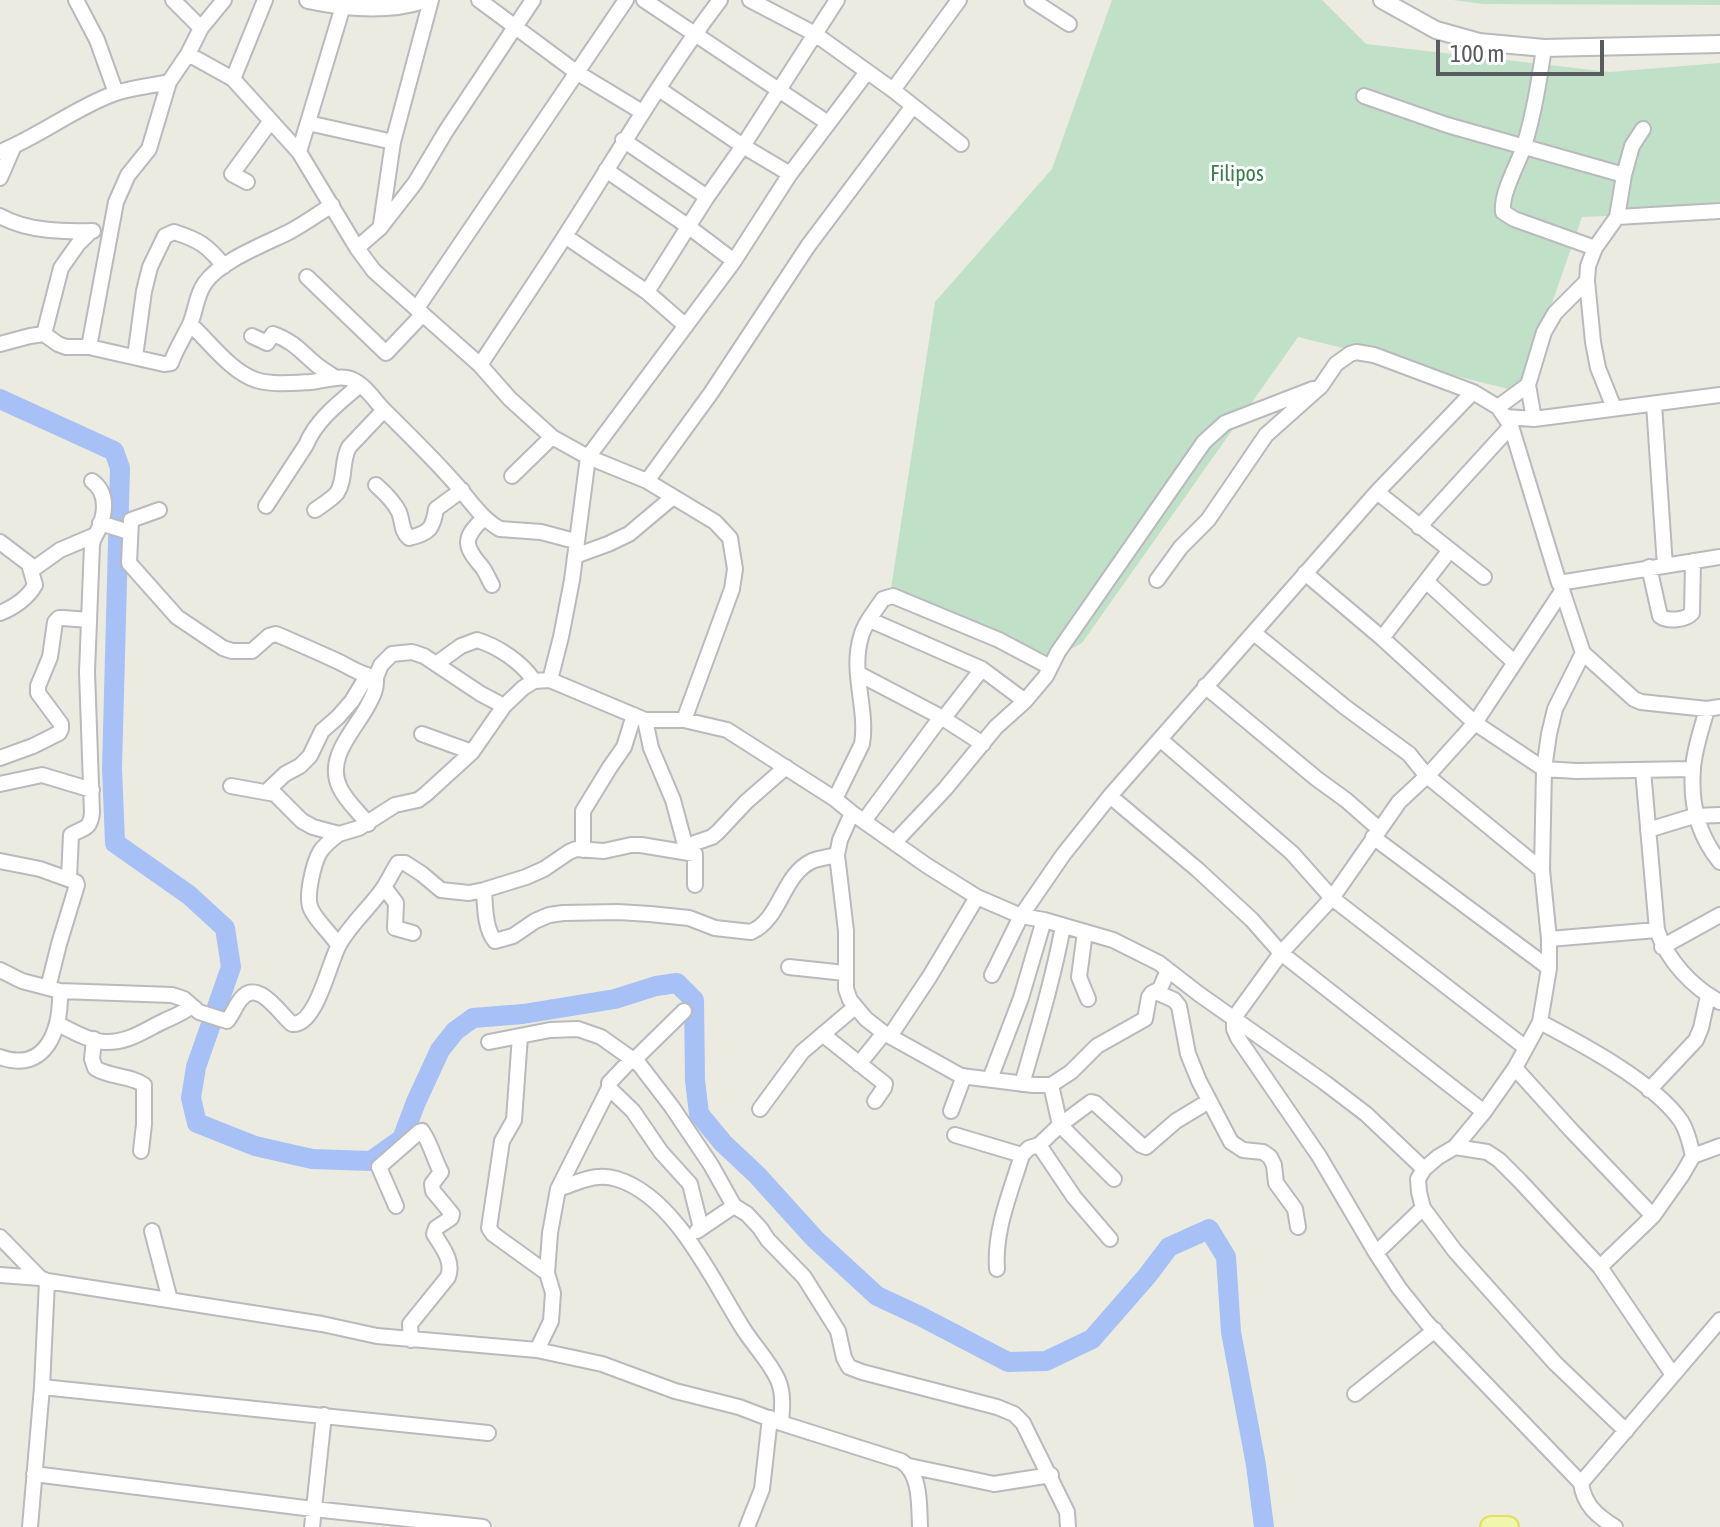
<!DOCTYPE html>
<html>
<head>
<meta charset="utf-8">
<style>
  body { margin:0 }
  #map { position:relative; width:1720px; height:1527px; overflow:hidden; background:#ebebe1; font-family:"Asap Condensed",sans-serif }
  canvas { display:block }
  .scale { position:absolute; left:1436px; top:40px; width:168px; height:36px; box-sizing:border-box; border:4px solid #5a5b60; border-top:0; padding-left:10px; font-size:24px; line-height:28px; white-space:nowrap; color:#5a5b60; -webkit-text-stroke:6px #fff; paint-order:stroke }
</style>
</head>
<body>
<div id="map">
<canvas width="1720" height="1527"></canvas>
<div class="scale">100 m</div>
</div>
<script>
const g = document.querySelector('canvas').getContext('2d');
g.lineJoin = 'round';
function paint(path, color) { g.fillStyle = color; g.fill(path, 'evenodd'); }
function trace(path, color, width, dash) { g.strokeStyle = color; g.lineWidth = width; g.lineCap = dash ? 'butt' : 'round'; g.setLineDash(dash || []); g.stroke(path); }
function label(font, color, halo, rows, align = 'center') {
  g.font = font + ' "Asap Condensed",sans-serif'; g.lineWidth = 6; g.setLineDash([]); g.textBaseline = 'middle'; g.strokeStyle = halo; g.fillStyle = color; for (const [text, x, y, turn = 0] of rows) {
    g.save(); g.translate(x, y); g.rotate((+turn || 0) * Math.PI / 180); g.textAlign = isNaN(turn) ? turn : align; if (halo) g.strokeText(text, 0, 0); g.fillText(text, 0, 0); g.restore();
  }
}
paint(new Path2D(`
  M 1112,0 L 1322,0 L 1366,44 L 1610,72 L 1720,63 L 1720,211 L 1582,217 L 1521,392 L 1298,337 L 1082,643 L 1042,665 L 890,595 L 935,302 L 1052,169 Z
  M 1453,0 L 1720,0 L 1720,5 L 1483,4 Z`), '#c0e0c8');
trace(new Path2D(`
  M 0,399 L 114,451 L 120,468 L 112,768 L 115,843 L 189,895 L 225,928 L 231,967 L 196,1067 L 191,1098 L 197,1123 L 255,1146 L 312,1159 L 371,1161 L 402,1139 L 416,1102 L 440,1050 L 455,1031 L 473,1018 L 523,1014 L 615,999 L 656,986 L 677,983 L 694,1000 L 695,1080 L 699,1114 L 723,1143 L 757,1175 L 815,1239 L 877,1296 L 920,1316 L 1008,1362 L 1046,1361 L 1092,1339 L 1147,1276 L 1169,1247 L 1209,1229 L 1226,1257 L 1231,1332 L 1256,1465 L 1264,1527`), '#a7c0f5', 20);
const minor = new Path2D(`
  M 76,0 L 97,40 L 116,93
  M 173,0 L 201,28
  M 479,0 L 576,72 L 642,112
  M 644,0 L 828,123
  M 750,0 L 815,34 L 893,90 L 961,144
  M 1032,0 L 1069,24
  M 1544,48 C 1539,81 1534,114 1524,146 C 1518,165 1501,192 1503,212 L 1514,219 L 1595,248
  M 188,54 L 233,79 L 299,152 L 357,248 L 374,271 L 480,365 L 510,399 L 552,437 L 588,457 L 647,481 L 715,522 L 730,538 L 735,569 L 732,589 L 684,720 L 727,730 L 835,799 L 852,813 L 926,865 L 977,897 L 1021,916 L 1044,920 L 1113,940 L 1159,963 L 1199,994 L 1324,1082 L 1366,1114 L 1424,1169
  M 233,79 L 265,0
  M 659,89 L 743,146 L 790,174
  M 893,90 L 959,0
  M 1364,96 L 1447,125 L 1624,175
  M 308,123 L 393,142
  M 623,140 L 707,197
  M 0,152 C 40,136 73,109 113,94 C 130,88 151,86 169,82
  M 299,152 L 343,6 L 347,0
  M 606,170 L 689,227 L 734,261
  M 0,178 L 14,146
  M 247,182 L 232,174 L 270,122
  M 0,216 C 27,231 63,232 93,231
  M 1617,217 L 1720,211
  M 381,224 L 393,142 L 431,0
  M 565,236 L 647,292 L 686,326
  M 357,248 L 380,228 L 415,183 L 446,131 L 533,0
  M 307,277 L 386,353 L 423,314
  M 647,292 L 707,197 L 743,146 L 837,0
  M 417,308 L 626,0
  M 190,324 C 210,342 230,371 256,380 C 272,385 293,383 311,382 C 324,381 340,374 353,380 C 365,385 375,401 384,410 C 407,433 431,456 453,481 C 468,497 480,518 500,529 L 541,532 L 575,541
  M 44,334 L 61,268 L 78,244 L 91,231
  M 252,336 L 267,343 L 273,334 C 295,342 301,352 318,366 C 323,370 330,373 335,378
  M 0,344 L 30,336 L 44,334 L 58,344 L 66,347 L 89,347 L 164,364 L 171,363 C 176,349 184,337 190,324 C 196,311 196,295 205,283 C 220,261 265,244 289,232 C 304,224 318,214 332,205
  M 89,347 L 116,202 L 128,175 L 149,149 L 169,82 L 188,54 L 201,28 L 224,0
  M 135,357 L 144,291 L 150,267 L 165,236 L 174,232 C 199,240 207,245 224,266
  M 480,365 C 508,322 537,280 565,236 C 616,157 663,75 720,0
  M 1654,404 L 1665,566
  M 1498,407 L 1528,385
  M 1614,408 L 1598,368 L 1593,342 L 1587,281 L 1588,266 L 1595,248 L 1617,217 L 1624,175 L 1632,146 L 1643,129
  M 1506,417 L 1534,419 L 1720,395
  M 1534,419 L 1528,385 L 1544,332 L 1555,313 L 1587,281
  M 512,476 L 552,437
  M 647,481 L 711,393 L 808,246 L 913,106
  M 376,485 C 385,493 394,502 399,512 C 403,522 401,531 409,538 C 430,533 433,528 436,509 L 462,490
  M 1377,492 L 1450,550 L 1382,638
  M 266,506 L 306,445 C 316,420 340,402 360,385
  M 159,510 L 131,520 L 129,563 L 177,617 L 223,648 L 232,651 L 252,651 L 269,636 L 276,634 C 295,642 315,651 335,660 C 349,666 361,676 376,677 L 381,665 L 392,654 L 412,652 L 424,656 L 481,694 L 504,706
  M 315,510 C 322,505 332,499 337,493 C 346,479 341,461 349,447 L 384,410
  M 484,518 C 463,538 463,545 482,567 C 486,572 489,580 492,585
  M 100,523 L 129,532
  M 1419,527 L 1511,426
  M 0,542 L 29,564 L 35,585 C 28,598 13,608 0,613
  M 1450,550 L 1484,577
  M 575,556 L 608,544 L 629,534 L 673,497
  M 1649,567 L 1660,616 C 1668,622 1686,620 1692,613 L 1693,561
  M 32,570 L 60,550 L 93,536
  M 1305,573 L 1382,638 L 1475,723 L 1544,769 L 1542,870 L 1549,939 L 1549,968 L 1540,1022 L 1515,1068 L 1484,1112 L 1455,1147 L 1438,1157 L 1424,1169 L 1418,1179 L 1419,1192 L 1423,1208 L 1455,1251 L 1555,1363 L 1626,1431
  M 1157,580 L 1181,547 L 1208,520 L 1266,435 L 1321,386 L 1336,364 L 1350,354 L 1356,352 L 1374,355 L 1473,392 L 1498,407 L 1511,426 L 1559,583 L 1720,557
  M 1427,582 L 1514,662
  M 1561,587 L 1583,653 L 1634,699 L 1641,702 L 1707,709 L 1720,707
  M 1562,591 L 1475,723 L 1430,773 L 1399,802 L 1332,898 L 1281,953 L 1234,1018 L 1234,1029 L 1238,1038 L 1319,1156 L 1376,1253 L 1399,1288 L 1427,1323 L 1581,1483 C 1584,1505 1597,1516 1615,1527
  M 870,620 L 982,669 L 1025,701
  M 1254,633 L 1345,707 L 1409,754 L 1426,775 L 1542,870
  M 1583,653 L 1555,709 L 1549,734 L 1544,769 L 1576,771 L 1693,769
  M 436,664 L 461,646 L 477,640 C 497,646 522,662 534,681
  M 859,674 L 941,717 L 983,744
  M 1205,686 L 1317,779 L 1346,800 L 1379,829
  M 1707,709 C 1702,728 1694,749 1693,769 C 1690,805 1698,835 1720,862
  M 943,719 L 982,669
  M 645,720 L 651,748 L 673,800 L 687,852
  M 684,720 L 645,720 L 550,680 L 561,637 L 572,580 L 588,457 L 734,261 L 790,174 L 867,72
  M 422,734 L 472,752
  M 1161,740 L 1292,853 L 1332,898 L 1526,1048
  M 0,758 L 33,746 L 59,733 L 61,729 L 61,724 L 38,693 L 38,686 L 50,657 L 55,622 L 59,618 L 63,618 L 89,620
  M 1643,770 L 1657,930 C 1667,960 1692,987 1720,1002
  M 0,784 L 42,775 L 92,790
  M 231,786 L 275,794 L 302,821 L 313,827 L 339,834 L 359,828 L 395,805 L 418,800 L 426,794 L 472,752 L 504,706 L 523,688 L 534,681 L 550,680
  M 266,792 L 285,774 L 300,766 L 310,756 L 322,731 L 338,717 L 352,701 L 367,676
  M 1110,796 L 1198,870 L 1252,920 L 1281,953 L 1484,1112
  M 835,799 L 862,744 C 868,709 850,672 861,637 C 864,624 875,611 883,599 L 893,596 L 999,640 L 1050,667
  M 852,813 L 840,840 L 837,855 L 846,931 L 846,989 L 850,1000 L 866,1019 L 884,1033 L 954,1072 L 961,1076 L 1033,1085 L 1051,1085 L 1071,1072 L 1097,1046 L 1145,1019 L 1149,997 L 1152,993 L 1160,989 L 1168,970
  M 864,821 L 941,717
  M 368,824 C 359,812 346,801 340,788 C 325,758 354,731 367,707 C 373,696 377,689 376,677
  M 1648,830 L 1694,816 L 1720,815
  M 1373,837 L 1549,968
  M 895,842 L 945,789 L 996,727 L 1025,701 L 1046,676 L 1058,652 L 1204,442 L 1225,423 L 1313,389
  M 686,846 L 712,837 L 718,832 L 746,802 L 786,767
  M 583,850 L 583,811 L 610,767 L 624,747 L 634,715
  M 0,861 L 40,869 L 76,882 L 77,885 L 59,944 L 48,988
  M 69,878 L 71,835 C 84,827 90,830 92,813 L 87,672 L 92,545 C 93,537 97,534 100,526 C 106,509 107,492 92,481
  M 384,887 L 396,903 L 395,928 L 413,933
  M 484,890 C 485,907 485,929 495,941 L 513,936 L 535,921 L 549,915 L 563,913 L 618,912 L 650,914 L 689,918 L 715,928 L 751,932 C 781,919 782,875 812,861 C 819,858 829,857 837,855
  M 1085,932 L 1079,977 L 1088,999
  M 1549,939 L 1657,930
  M 338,945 C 330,932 317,922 311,909 C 305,897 314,862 320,852 C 325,844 332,839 339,834
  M 1662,947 L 1720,915
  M 789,967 L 845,973
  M 0,970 L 22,981 L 60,991 L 172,995 L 184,999 L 199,1012 L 227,1021 C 233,1014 235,1006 241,999 C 258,978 279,1013 292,1024 C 317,1026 329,961 340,943 C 351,924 369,908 382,890 C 388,882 392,872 398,863 L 405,863 L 422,874 L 441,890 L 469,893 L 484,890 L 526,877 L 544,869 L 569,852 L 576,849 L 604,851 L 631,845 L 641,845 L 695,854 L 695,885
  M 992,975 L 1021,916 L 1063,855 L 1110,796 L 1377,492 L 1473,392
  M 1156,992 L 1174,1000 L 1179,1006 L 1188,1054 L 1199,1081 L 1231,1142 L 1243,1150 L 1263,1152 L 1270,1157 L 1274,1165 L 1276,1183 L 1295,1209 L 1298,1227
  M 1540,1022 C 1582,1044 1654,1082 1681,1121 C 1688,1132 1690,1144 1693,1156 L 1682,1175 L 1653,1216 L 1600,1267
  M 58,1024 C 72,1031 89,1041 105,1042 C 128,1043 145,1030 164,1021 C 175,1016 183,1013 192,1006
  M 824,1033 L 826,1037 L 885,1084 L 884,1088 L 875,1101
  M 520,1036 L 514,1120 L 502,1141 L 489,1228 L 493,1234 L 547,1273
  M 890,1036 L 930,976 L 977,897
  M 94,1039 L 92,1059 L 95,1068 C 111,1078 130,1075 144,1085 L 144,1124 L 141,1151
  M 489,1042 L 550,1030 L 578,1029 L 601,1037 L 639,1064 L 672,1107 L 711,1165 L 734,1206 L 747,1214 L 760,1228 L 768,1240 L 804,1277 L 838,1331 L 844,1358 L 849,1367 L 862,1372 L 997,1407 L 1014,1414 L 1023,1423 L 1067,1512 L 1068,1527
  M 0,1057 C 47,1074 61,1028 60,991
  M 859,1064 L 884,1033
  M 1515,1068 L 1571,1130 L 1653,1216
  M 990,1079 L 1021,998 L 1044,920
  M 1022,1084 C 1037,1032 1053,980 1063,926
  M 1051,1085 L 1060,1125 L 1114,1179
  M 609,1088 L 633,1111 L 661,1152 L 690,1184 L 701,1228
  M 1649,1090 L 1696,1040 L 1701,1028 L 1708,996
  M 760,1109 L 802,1052 L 855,1007
  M 951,1111 L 964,1076
  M 955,1135 L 1022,1155
  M 1039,1145 L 1074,1197 L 1110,1239
  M 1455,1147 L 1487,1152 L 1499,1160 L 1521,1182 L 1600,1267 L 1673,1375
  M 1693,1156 L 1720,1146
  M 558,1189 L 609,1088 L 609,1083 L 628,1063 L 633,1061 L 684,1011
  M 396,1206 L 379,1167 L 419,1132 L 422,1131 C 431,1144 434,1159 441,1172 L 432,1184 L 433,1191 L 452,1214 L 451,1218 L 436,1228 L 434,1234 C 442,1247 454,1261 448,1277 L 410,1324 L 411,1340
  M 152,1231 L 170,1300
  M 697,1231 L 734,1206
  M 0,1237 L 40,1278
  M 1376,1253 L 1423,1208
  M 997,1269 C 994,1230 1011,1191 1022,1155 L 1029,1148 L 1039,1145 L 1060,1125 L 1091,1102 L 1095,1103 L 1141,1145 L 1146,1147 L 1176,1121 L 1209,1101
  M 0,1275 L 40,1278 L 47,1281 L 322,1324 L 377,1336 L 537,1350 L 602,1364 L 675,1391 L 739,1407 L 781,1423 L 901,1461 C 921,1473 919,1505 920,1527
  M 537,1350 L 551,1321 L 553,1293 L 547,1273 L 550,1233 L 558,1189 C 577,1183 596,1172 617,1179 C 676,1197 713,1282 744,1330 C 755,1347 770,1362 778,1380 C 784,1394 782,1409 781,1423
  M 42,1387 L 488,1433
  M 1355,1394 L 1435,1330
  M 909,1466 L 994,1484 L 1051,1475
  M 34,1474 L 313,1509 L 483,1527
  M 1581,1483 L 1720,1320
  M 30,1527 L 42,1387 L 47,1281
  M 312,1527 L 324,1415
  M 747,1527 L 762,1489 L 770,1418`);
const tertiary = new Path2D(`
  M 308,0 C 345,8 388,12 424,0
  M 1382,0 L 1436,30 L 1479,42 L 1544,48 L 1720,44`);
const primary = new Path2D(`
  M 1491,1527 L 1508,1527`);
trace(minor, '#b9b9be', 18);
trace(tertiary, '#b9b9be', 20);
trace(primary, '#e2dd63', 24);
trace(minor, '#fff', 14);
trace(tertiary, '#fff', 16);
trace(primary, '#f0f6ab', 20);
label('22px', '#3c7d4f', '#fff', [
  ["Filipos",1237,174]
]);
</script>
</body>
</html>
